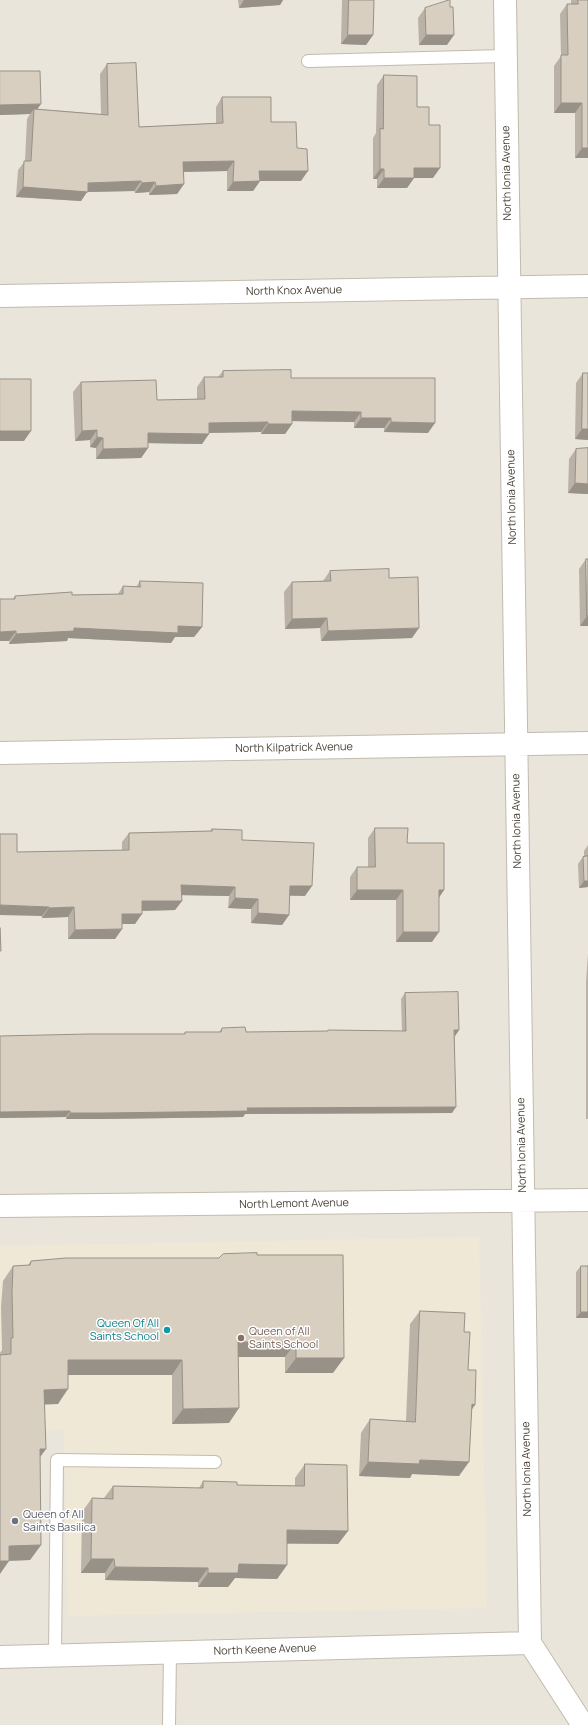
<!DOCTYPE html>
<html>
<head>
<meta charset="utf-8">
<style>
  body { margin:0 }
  canvas { display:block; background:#f6f3ec }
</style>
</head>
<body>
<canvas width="588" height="1725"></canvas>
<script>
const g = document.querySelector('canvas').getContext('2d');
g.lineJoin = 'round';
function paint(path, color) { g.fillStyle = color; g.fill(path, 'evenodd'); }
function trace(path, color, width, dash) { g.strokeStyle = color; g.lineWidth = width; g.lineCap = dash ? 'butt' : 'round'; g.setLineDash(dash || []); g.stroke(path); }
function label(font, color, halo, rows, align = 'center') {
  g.font = font + ' Manrope,sans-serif'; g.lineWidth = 3; g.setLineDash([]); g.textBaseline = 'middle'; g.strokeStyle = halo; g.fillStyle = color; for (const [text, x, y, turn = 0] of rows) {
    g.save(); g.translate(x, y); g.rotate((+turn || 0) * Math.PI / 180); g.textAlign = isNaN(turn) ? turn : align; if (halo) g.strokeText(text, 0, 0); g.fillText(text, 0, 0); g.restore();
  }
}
paint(new Path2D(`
  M 0,0 L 588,0 L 588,1725 L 0,1725 Z`), '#eae5da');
paint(new Path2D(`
  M 479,1237 L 487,1608 L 68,1616 L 64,1430 L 0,1431 L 0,1246 Z`), '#efe8d6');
const service = new Path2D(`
  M 308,61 L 505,56
  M 55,1655 L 57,1460 L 215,1462
  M 169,1725 L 170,1652`);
const minor = new Path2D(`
  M 505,0 L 530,1643
  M 0,296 L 588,286
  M 0,753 L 588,743
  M 0,1206 L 588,1200
  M 530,1643 L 583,1725
  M 0,1657 L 530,1643`);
trace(service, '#c2bbae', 14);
trace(minor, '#c2bbae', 24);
trace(service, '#fff', 12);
trace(minor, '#fff', 22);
paint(new Path2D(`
  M 238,0 L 283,0 L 280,5 L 239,8 Z
  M 342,0 L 374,0 L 373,35 L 366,45 L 341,44 Z
  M 571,0 L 588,0 L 588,158 L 575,158 L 575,113 L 554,113 L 554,66 L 561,56 L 560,14 L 567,4 L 571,4 Z
  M 425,8 L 447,45 L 419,45 L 418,18 Z
  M 107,64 L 139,127 L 216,123 L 216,107 L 222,97 L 271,122 L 297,148 L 301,181 L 260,181 L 253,191 L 227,191 L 227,171 L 183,172 L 184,184 L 177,194 L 149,195 L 149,192 L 135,193 L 134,191 L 87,192 L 81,201 L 16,197 L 18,170 L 25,161 L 27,119 L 30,114 L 0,115 L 0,71 L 38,109 L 101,114 L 100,74 Z
  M 384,75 L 417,107 L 429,125 L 433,178 L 414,178 L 407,188 L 377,188 L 377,179 L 373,179 L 373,138 L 376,133 L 377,85 Z
  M 223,371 L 291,378 L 428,433 L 384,432 L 384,428 L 354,428 L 354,422 L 292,421 L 292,424 L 285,434 L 261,434 L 261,432 L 209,433 L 202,444 L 148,443 L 148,448 L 141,458 L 96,459 L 96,448 L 90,447 L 90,440 L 75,441 L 73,392 L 81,382 L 157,400 L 197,399 L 197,387 L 204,377 L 218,377 Z
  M 583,373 L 588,440 L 575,439 L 576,383 Z
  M 588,448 L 588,494 L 568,493 L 569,459 L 576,449 Z
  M 586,559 L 588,626 L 580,626 L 579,569 Z
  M 330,571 L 389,578 L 412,638 L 321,641 L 320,628 L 285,629 L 284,592 L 292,582 L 323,581 Z
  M 140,581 L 202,627 L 194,637 L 175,637 L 171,643 L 68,638 L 67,641 L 9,644 L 13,599 L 15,596 L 118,594 L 123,586 L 136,587 Z
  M 375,828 L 407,843 L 444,890 L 439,898 L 432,942 L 396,942 L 396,900 L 350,900 L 350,877 L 357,867 L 368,867 L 368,838 Z
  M 212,829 L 242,840 L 305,896 L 289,896 L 289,915 L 282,925 L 251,923 L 251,909 L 228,908 L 229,896 L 181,895 L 182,901 L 175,910 L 142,911 L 135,924 L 122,924 L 122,929 L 115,939 L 68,939 L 68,917 L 42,918 L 17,852 L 122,850 L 122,842 L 129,833 L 210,831 Z
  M 588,845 L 588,887 L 579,888 L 578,864 L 583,857 L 584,856 L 584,851 Z
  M 588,953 L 588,1119 L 586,1119 L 586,982 Z
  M 405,993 L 459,1030 L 455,1036 L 452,1113 L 245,1114 L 243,1117 L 101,1119 L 66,1119 L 66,1117 L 0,1118 L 0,1036 L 184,1034 L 185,1032 L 219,1032 L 222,1028 L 246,1032 L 327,1031 L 328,1030 L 402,1031 L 401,999 Z
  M 257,1255 L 333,1373 L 285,1373 L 285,1357 L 238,1357 L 229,1423 L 172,1424 L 172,1375 L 68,1375 L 58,1404 L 45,1404 L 40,1457 L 41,1545 L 30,1560 L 9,1561 L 0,1355 L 0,1353 L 2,1350 L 1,1307 L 3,1281 L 13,1266 L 28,1265 L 31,1261 L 219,1258 Z
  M 581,1266 L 588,1318 L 576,1318 L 576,1272 Z
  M 420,1311 L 464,1332 L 472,1409 L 459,1476 L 412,1474 L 410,1478 L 359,1476 L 361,1433 L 370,1419 L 406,1421 L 410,1324 Z
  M 305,1464 L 348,1531 L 338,1544 L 287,1544 L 287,1565 L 277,1579 L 235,1578 L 228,1587 L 198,1587 L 198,1582 L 105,1580 L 105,1573 L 81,1573 L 82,1512 L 92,1498 L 104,1498 L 113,1486 L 199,1488 L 203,1481 L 237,1485 L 295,1486 L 295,1478 Z`), '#bab2a6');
paint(new Path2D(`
  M 244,0 L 283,0 L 280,5 L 239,8 Z
  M 348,35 L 373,35 L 366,45 L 341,44 Z
  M 426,35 L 454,35 L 447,45 L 419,45 Z
  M 561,103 L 582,103 L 575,113 L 554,113 Z
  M 41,104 L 34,114 L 34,109 L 30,114 L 0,115 L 0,105 Z
  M 582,148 L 588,148 L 588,158 L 575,158 Z
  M 234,161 L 227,171 L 176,172 L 183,162 Z
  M 414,168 L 440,168 L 433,178 L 407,178 Z
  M 380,169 L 384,169 L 377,179 L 373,179 Z
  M 259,171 L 308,171 L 301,181 L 252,181 Z
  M 384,178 L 414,178 L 407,188 L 377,188 Z
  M 141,181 L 134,191 L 87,192 L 81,201 L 16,197 L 23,187 L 88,183 Z
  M 260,181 L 253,191 L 227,191 L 233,182 Z
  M 155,182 L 149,192 L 135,193 L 142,183 Z
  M 184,184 L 177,194 L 149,195 L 156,186 Z
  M 292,411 L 361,412 L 354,422 L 285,421 Z
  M 361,418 L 391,418 L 384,428 L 354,428 Z
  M 268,422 L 261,432 L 202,433 L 209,423 Z
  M 391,422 L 435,423 L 428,433 L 384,432 Z
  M 268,424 L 292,424 L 285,434 L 261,434 Z
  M 582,429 L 588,429 L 588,440 L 575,439 Z
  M 97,430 L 90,440 L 75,441 L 82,431 Z
  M 0,431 L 31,431 L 24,441 L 0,441 Z
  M 148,433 L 209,434 L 202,444 L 141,443 Z
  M 97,437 L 103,438 L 96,448 L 90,447 Z
  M 148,448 L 141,458 L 96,459 L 103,449 Z
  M 575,483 L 588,484 L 588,494 L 568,493 Z
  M 587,616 L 588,616 L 588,626 L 580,626 Z
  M 327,618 L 320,628 L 285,629 L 292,619 Z
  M 178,626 L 202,627 L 194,637 L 175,637 L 171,643 L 68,638 L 67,641 L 9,644 L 16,634 L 74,628 Z
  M 419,628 L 412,638 L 321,641 L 328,631 Z
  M 16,631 L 9,641 L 0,641 L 0,632 Z
  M 584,881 L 588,881 L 588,887 L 579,888 Z
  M 181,885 L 235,887 L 229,896 L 174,895 Z
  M 290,886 L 312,886 L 305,896 L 283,895 Z
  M 357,890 L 403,890 L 396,900 L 350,900 Z
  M 439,890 L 444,890 L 437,900 Z
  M 235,898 L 258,899 L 251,909 L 228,908 Z
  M 142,901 L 182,901 L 175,910 L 135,911 Z
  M 0,905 L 49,907 L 42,916 L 0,915 Z
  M 74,907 L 68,917 L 42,918 L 49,908 Z
  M 258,913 L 289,915 L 282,925 L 251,923 Z
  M 122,914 L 142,914 L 135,924 L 115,924 Z
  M 122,929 L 115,939 L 68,939 L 75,930 Z
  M 403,932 L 439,932 L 432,942 L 396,942 Z
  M 454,1030 L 459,1030 L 455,1036 Z
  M 456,1107 L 452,1113 L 245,1114 L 243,1117 L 101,1119 L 66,1119 L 70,1113 L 247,1108 Z
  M 70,1111 L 66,1117 L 0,1118 L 0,1112 Z
  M 581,1312 L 588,1312 L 588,1318 L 576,1318 Z
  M 238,1342 L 296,1342 L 285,1357 L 227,1357 Z
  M 296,1358 L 344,1358 L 333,1373 L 285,1373 Z
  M 68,1360 L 182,1360 L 172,1375 L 58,1375 Z
  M 68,1389 L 58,1404 L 34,1405 L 44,1390 Z
  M 472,1404 L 475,1405 L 465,1419 Z
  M 239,1408 L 229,1423 L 172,1424 L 183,1409 Z
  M 40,1449 L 46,1449 L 35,1464 Z
  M 420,1460 L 469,1462 L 459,1476 L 412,1474 L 410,1478 L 359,1476 L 368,1462 Z
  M 287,1530 L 348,1531 L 338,1544 L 277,1543 Z
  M 41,1545 L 30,1560 L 0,1561 L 9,1546 Z
  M 91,1559 L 114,1559 L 105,1573 L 81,1573 Z
  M 0,1561 L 9,1561 L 0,1574 Z
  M 239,1564 L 287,1565 L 277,1579 L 235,1578 L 228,1587 L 198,1587 L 208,1573 Z
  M 115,1567 L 208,1568 L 198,1582 L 105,1580 Z`), '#979187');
const building = new Path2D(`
  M 349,0 L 374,0 L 373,35 L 348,35 Z
  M 450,0 L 450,7 L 453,7 L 454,35 L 426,35 L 425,8 Z
  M 578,0 L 588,0 L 588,148 L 582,148 L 582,103 L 561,103 L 561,55 L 568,55 L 567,4 L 578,4 Z
  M 136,63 L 139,127 L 223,123 L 222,97 L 271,97 L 271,122 L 296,122 L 297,148 L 307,149 L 308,171 L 259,171 L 260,181 L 233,182 L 234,161 L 183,162 L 184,184 L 156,186 L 155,182 L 142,183 L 141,181 L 88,183 L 88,192 L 23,187 L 24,161 L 31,161 L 34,109 L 108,115 L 107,64 Z
  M 0,71 L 40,71 L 41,104 L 0,105 Z
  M 384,75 L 417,76 L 417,107 L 429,107 L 429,125 L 440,125 L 440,168 L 414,168 L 414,178 L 384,178 L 384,169 L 380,169 L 380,128 L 383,129 Z
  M 291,370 L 291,378 L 435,378 L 435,423 L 391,422 L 391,418 L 361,418 L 361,412 L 292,411 L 292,424 L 268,424 L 268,422 L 209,423 L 209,434 L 148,433 L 148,448 L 103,449 L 103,438 L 97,437 L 97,430 L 82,431 L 81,382 L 156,380 L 157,400 L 205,399 L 204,377 L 223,377 L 223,371 Z
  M 583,373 L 588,373 L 588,429 L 582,429 Z
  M 0,379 L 31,379 L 31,431 L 0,431 Z
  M 588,448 L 588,484 L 575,483 L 576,449 Z
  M 586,559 L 588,559 L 588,616 L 587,616 Z
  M 389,569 L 389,578 L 418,577 L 419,628 L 328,631 L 327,618 L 292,619 L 292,582 L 331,581 L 330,571 Z
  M 140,581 L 203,583 L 202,627 L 178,626 L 178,633 L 74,628 L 74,631 L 16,634 L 16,631 L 0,632 L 0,599 L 15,599 L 15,596 L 72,592 L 72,595 L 123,594 L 123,586 L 140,587 Z
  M 375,828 L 408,828 L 407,843 L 444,843 L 444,890 L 439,890 L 439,932 L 403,932 L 403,890 L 357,890 L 357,867 L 375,867 Z
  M 212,829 L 242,830 L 242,840 L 314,843 L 312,886 L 290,886 L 289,915 L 258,913 L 258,899 L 235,898 L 235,887 L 181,885 L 182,901 L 142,901 L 142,914 L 122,914 L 122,929 L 75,930 L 74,907 L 49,908 L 49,907 L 0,905 L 0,834 L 17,834 L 17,852 L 129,850 L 129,833 L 212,831 Z
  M 588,856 L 588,881 L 584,881 L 583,857 Z
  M 0,928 L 1,951 L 0,951 Z
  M 458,992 L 459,1030 L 454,1030 L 456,1107 L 247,1108 L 248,1111 L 105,1113 L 70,1113 L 70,1111 L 0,1112 L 0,1036 L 88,1034 L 185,1034 L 185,1032 L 221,1032 L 222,1028 L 245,1027 L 246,1032 L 328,1031 L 328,1030 L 406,1031 L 405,993 Z
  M 257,1253 L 257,1255 L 343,1255 L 344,1358 L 296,1358 L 296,1342 L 238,1342 L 239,1408 L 183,1409 L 182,1360 L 68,1360 L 68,1389 L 44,1390 L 46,1449 L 40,1449 L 41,1545 L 9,1546 L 9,1561 L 0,1561 L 0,1355 L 11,1354 L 11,1338 L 13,1338 L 12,1292 L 13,1266 L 30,1265 L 31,1261 L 66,1258 L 219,1258 L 223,1254 Z
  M 581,1266 L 588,1266 L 588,1312 L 581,1312 Z
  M 420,1311 L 465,1313 L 464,1332 L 470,1332 L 468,1370 L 476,1370 L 475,1405 L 472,1404 L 469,1462 L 420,1460 L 419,1464 L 368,1462 L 370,1419 L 415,1422 Z
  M 305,1464 L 347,1465 L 348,1531 L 287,1530 L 287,1565 L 239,1564 L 238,1573 L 208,1573 L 208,1568 L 115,1567 L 114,1559 L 91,1559 L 92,1498 L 113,1499 L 113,1486 L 203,1488 L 203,1481 L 237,1482 L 237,1485 L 304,1486 Z`);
paint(building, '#d8cfc1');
trace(building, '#979187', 1);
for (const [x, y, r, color] of [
  [167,1330,4,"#0f9aa8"],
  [241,1338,4,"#8d6e63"],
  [15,1521,4,"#6b7280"]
]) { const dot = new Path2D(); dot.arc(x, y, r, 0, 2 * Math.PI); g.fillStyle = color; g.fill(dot); trace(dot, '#fff', 1.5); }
label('11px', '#4b4439', '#fff', [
  ["North Ionia Avenue",507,173,-91],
  ["North Knox Avenue",294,291,-1],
  ["North Ionia Avenue",512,497,-91],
  ["North Kilpatrick Avenue",294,748,-1],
  ["North Ionia Avenue",517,821,-91],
  ["North Ionia Avenue",522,1145,-91],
  ["North Lemont Avenue",294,1204,-1],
  ["North Ionia Avenue",527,1469,-91],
  ["North Keene Avenue",265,1650,-2]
]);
label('11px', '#0d838f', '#fff', [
  ["Queen Of All",159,1324],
  ["Saints School",159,1337]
], 'right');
label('11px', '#785e54', '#fff', [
  ["Queen of All",249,1332],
  ["Saints School",249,1345]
], 'left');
label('11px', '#5b616d', '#fff', [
  ["Queen of All",23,1515],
  ["Saints Basilica",23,1528]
], 'left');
</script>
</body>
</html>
